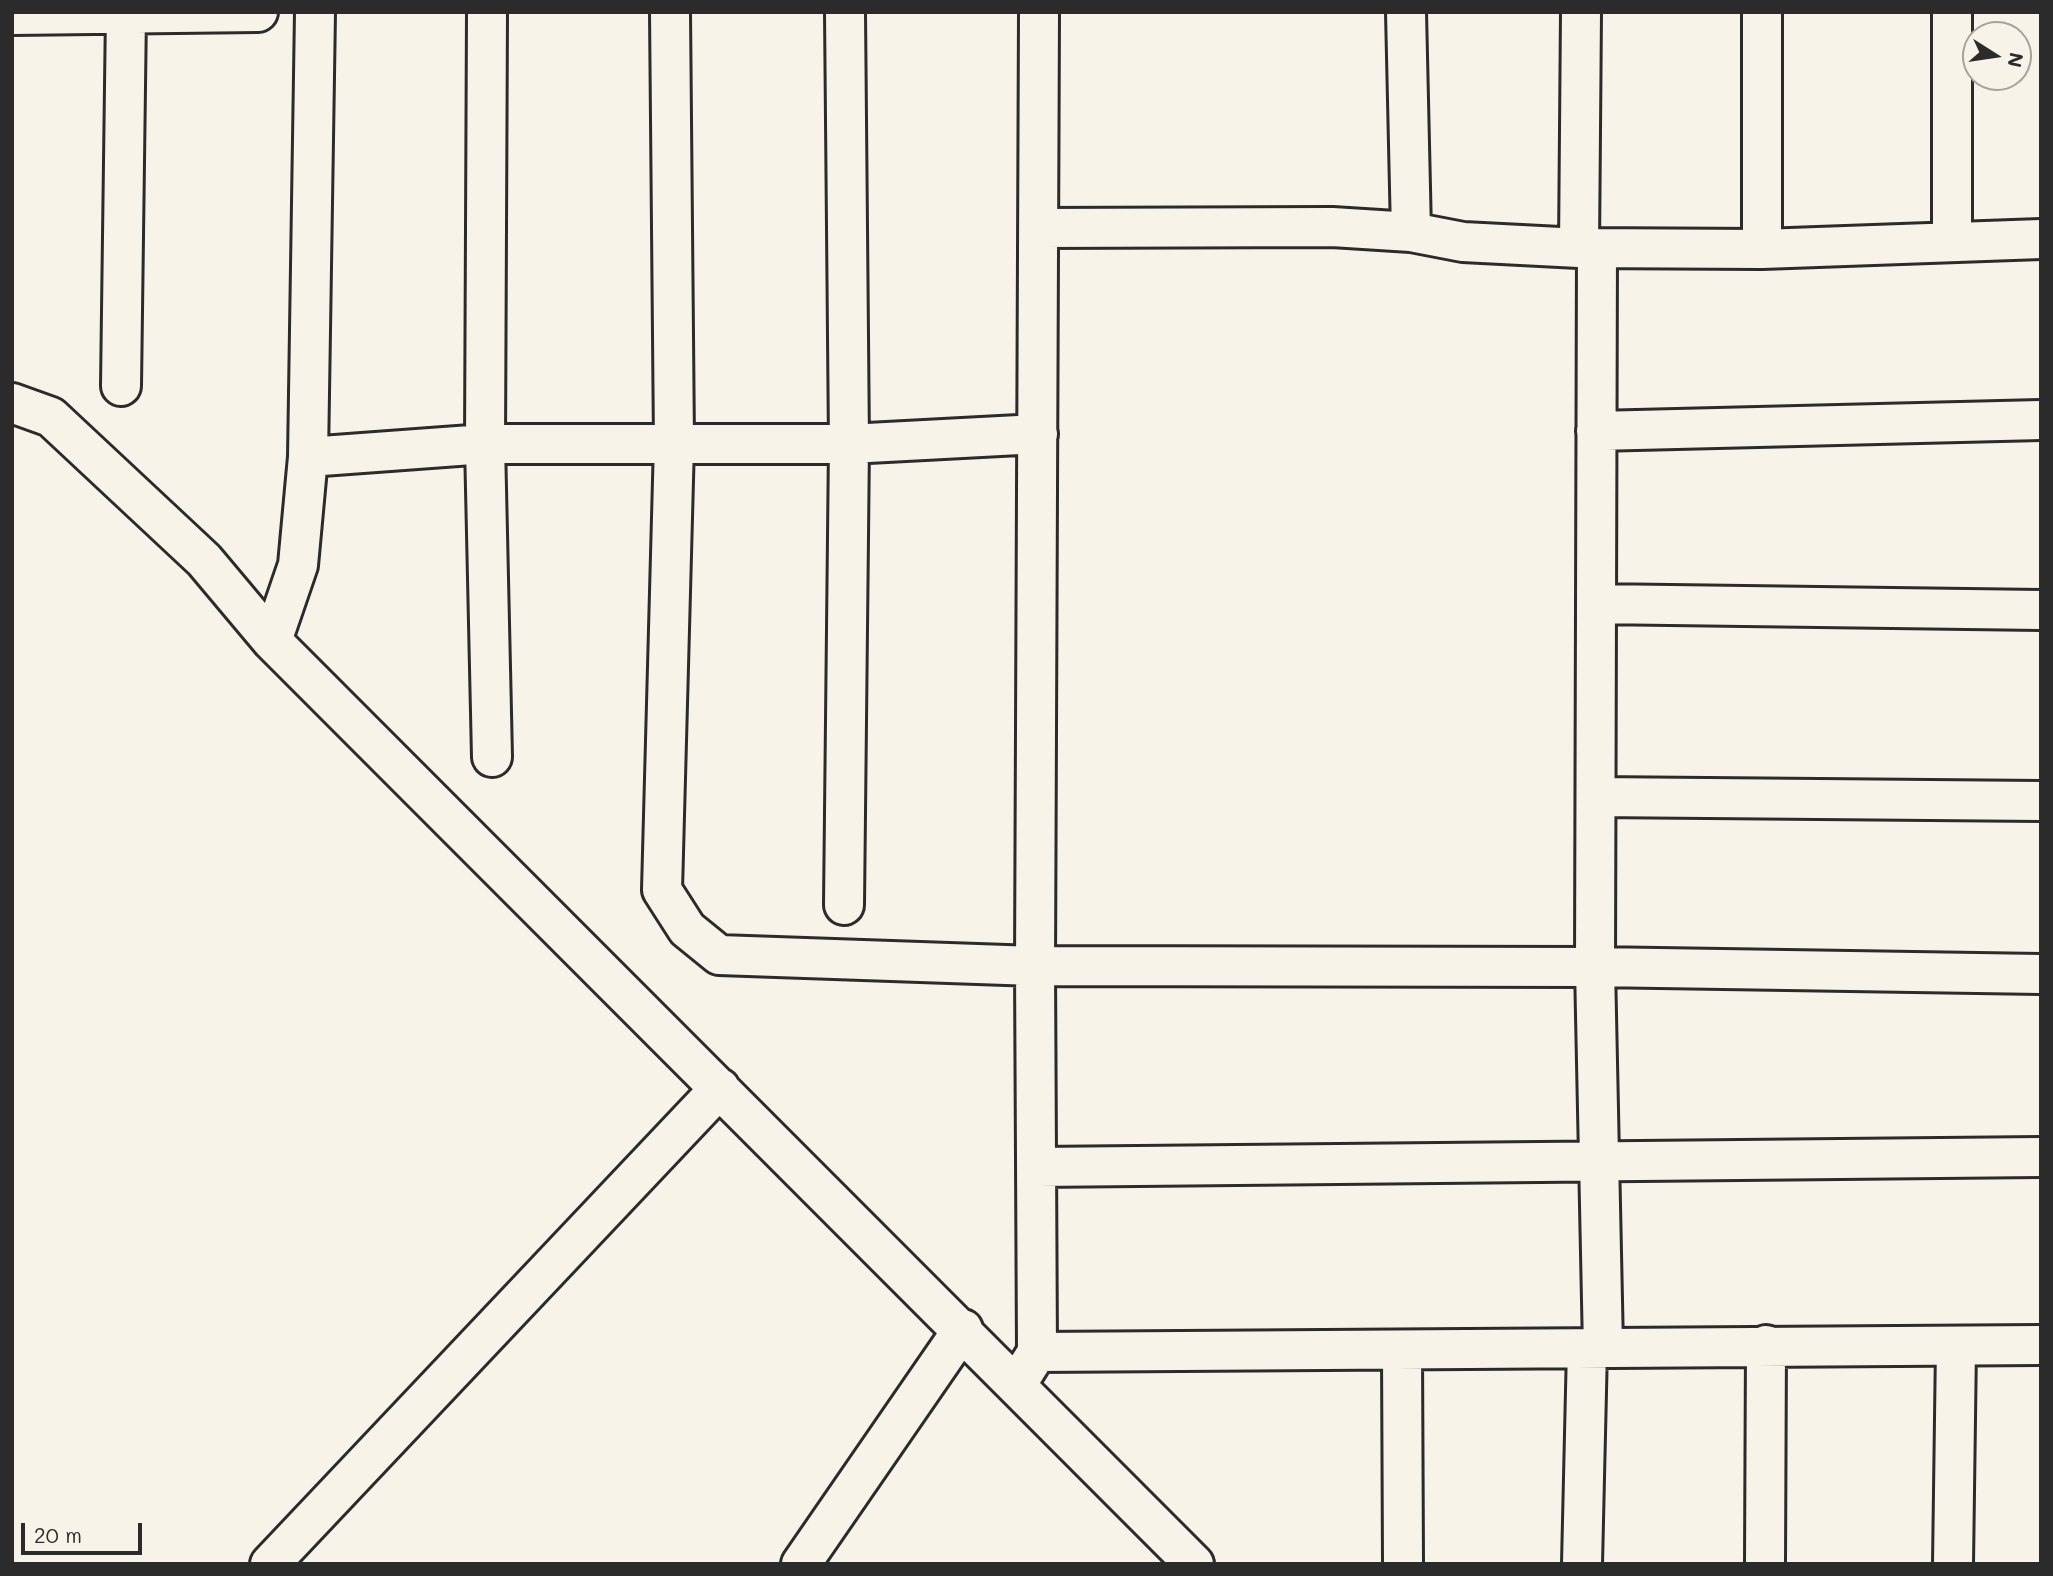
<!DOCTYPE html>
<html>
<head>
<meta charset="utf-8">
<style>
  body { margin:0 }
  #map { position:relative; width:2053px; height:1576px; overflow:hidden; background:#f7f3e8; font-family:Mali,sans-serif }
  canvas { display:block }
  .frame { position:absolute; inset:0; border:14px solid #2b2b2b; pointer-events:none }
  .north { position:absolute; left:1962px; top:21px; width:70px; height:70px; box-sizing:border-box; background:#f7f3e8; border:2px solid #a5a39c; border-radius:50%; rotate:102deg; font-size:19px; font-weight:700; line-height:28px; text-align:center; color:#2b2b2b }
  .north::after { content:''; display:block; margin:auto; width:24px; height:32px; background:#2b2b2b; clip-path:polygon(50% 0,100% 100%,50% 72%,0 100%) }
  .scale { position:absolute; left:21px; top:1523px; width:121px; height:32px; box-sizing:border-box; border:4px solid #2b2b2b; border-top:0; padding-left:9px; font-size:21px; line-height:24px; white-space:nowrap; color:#2b2b2b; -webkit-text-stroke:5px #f7f3e8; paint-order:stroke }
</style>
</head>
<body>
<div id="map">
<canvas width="2053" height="1576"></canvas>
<div class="frame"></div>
<div class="north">N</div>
<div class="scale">20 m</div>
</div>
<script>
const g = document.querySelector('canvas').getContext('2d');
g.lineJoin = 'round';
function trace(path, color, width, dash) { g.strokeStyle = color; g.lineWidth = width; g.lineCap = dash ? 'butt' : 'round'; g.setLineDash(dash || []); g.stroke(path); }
const minor = new Path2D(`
  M 487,12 L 485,444 L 492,757
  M 670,12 L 674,443 L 662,890 L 687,929 L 719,955 L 1035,966 L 1595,967 L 2041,974
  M 1406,12 L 1411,232
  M 12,15 L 258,12
  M 1039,228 L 1332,227 L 1411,232 L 1463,242 L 1579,248 L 1762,249 L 2041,239
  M 1952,242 L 1952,12
  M 1579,248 L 1581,12
  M 1597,248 L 1595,967 L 1603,1348
  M 1762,249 L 1762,12
  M 121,386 L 126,12
  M 12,403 L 51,417 L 204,560 L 272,641 L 1194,1564
  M 1596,431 L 2041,420
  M 308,457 L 485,444 L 849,444 L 1038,434
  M 1596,604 L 2041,610
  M 272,641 L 298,565 L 308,457 L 315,12
  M 1596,797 L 2041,801
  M 844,905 L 849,444 L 845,12
  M 1037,1167 L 2041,1157
  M 1402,1350 L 1403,1564
  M 1037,1352 L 2041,1345
  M 1017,1384 L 1037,1352 L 1035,966 L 1039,12
  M 270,1564 L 720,1088
  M 801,1564 L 963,1329
  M 1582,1564 L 1587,1348
  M 1765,1564 L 1766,1345
  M 1953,1564 L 1956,1346`);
trace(minor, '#2b2b2b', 44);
trace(minor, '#f7f3e8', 38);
</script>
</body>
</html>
